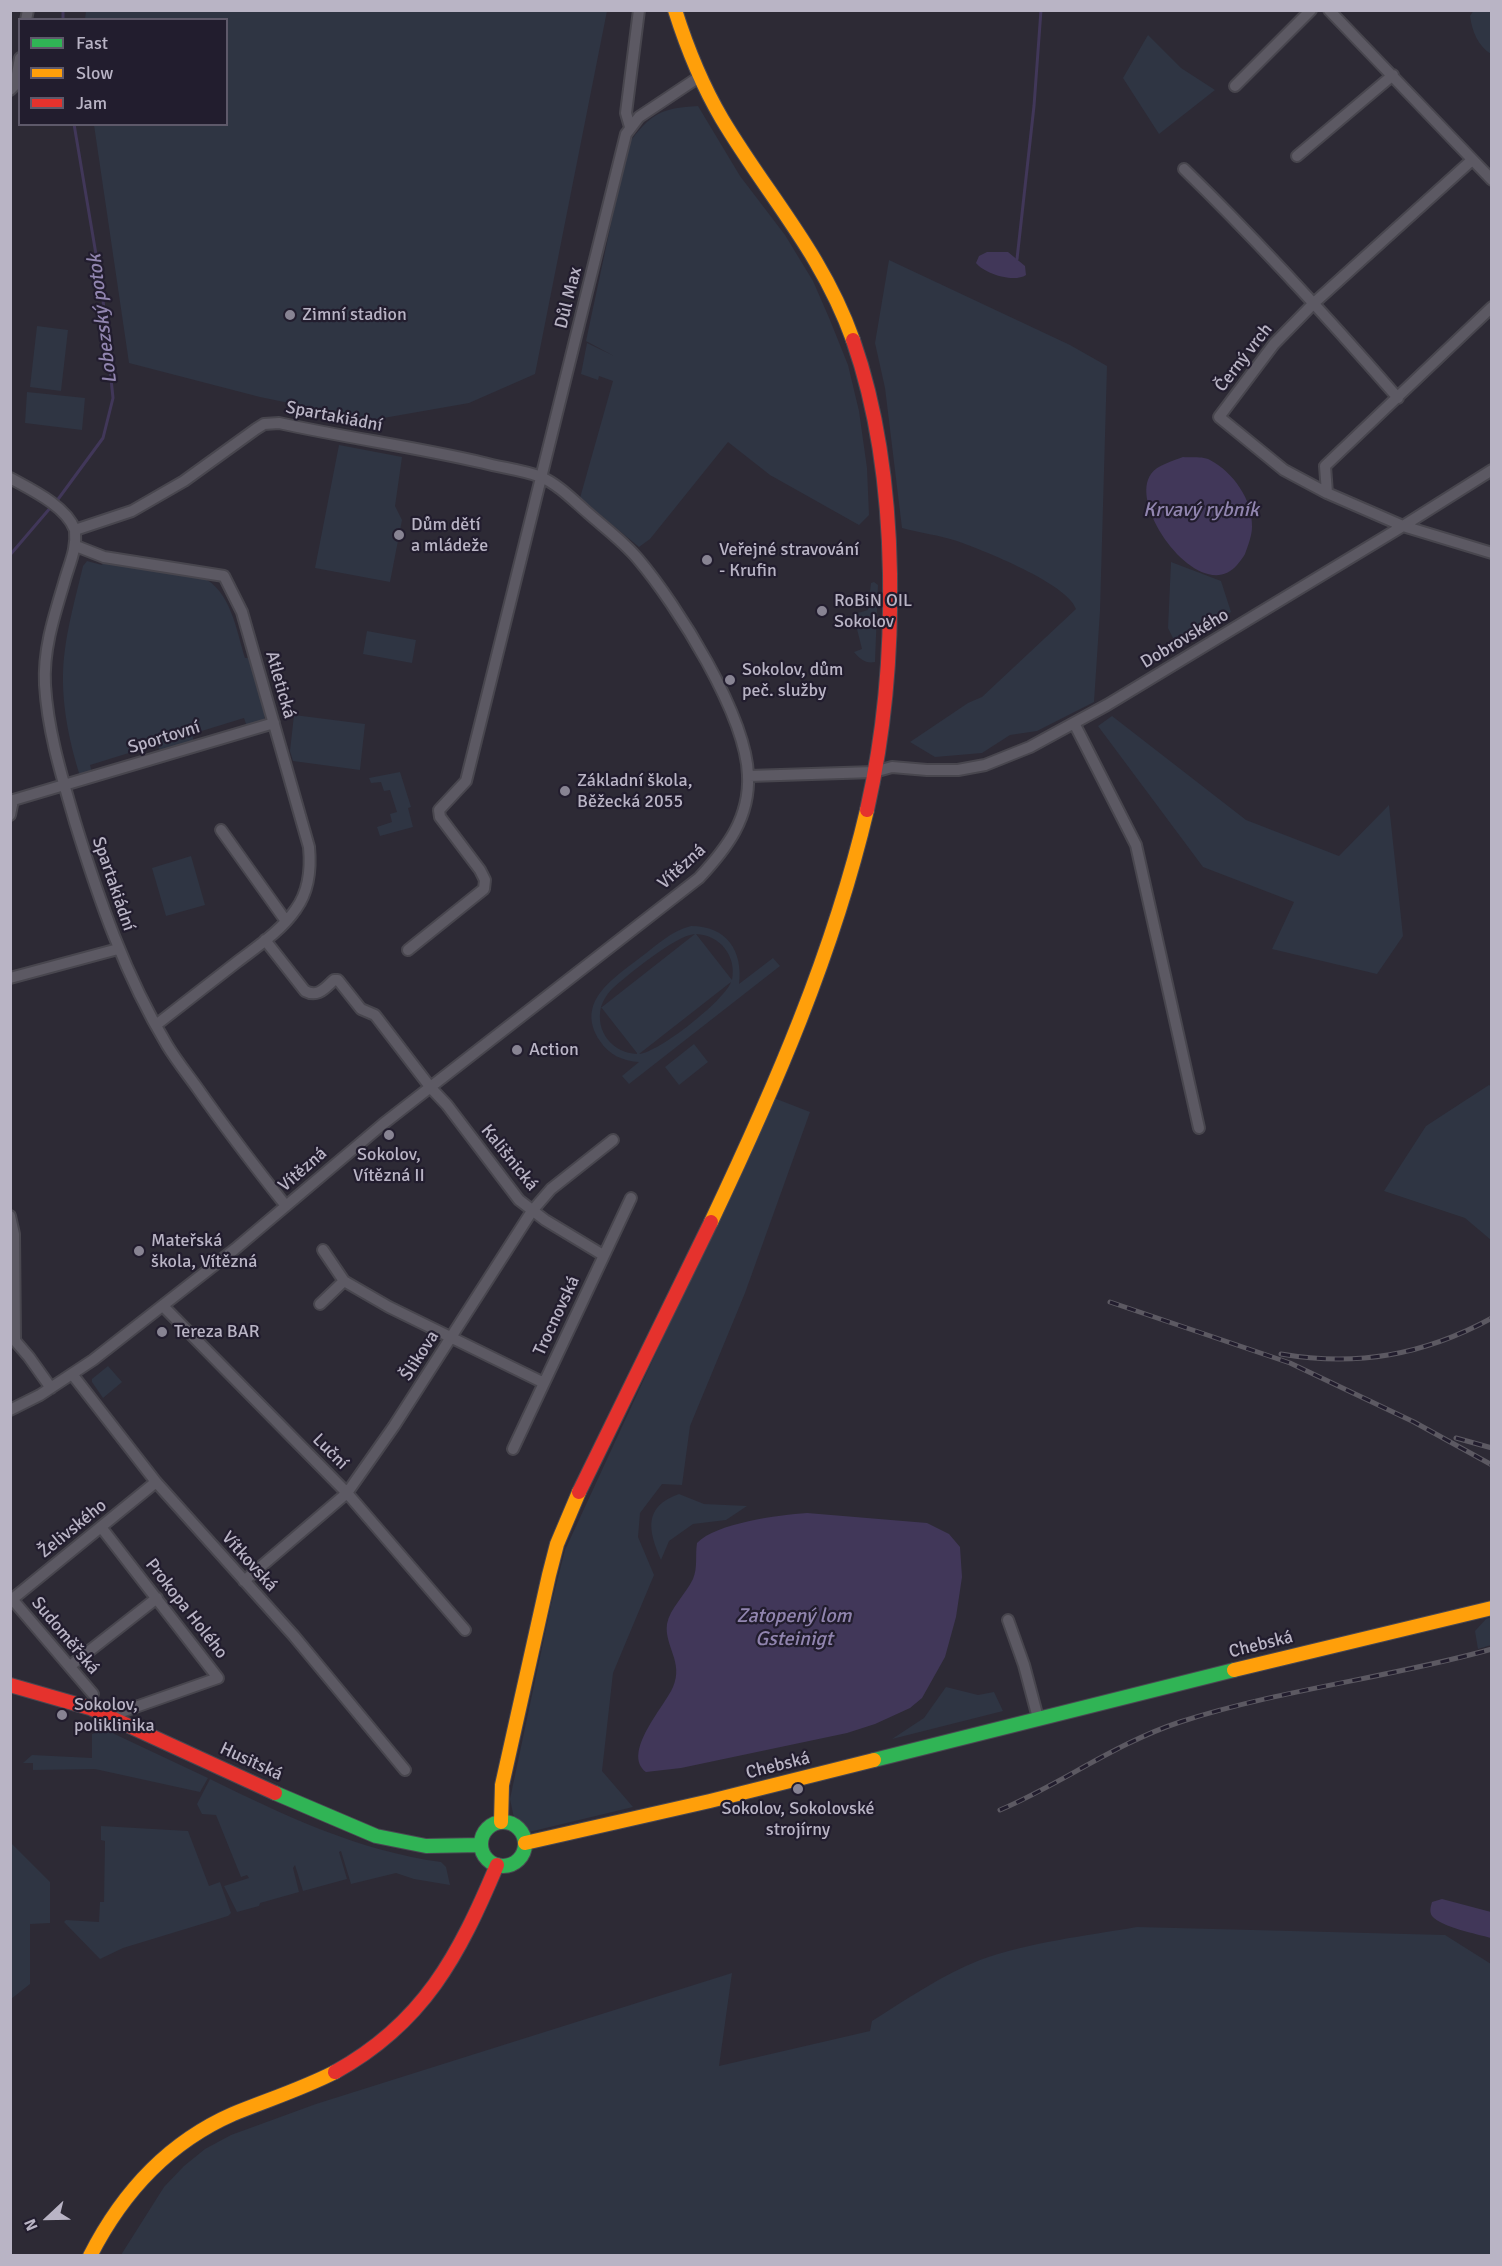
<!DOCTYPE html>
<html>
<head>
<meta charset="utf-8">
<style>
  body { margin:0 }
  #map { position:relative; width:1502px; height:2266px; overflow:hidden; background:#2d2a35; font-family:Signika,sans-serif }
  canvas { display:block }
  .frame { position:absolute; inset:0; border:12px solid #b9b4c5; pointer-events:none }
  .legend { position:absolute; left:18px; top:18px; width:210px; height:108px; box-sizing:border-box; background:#221d2e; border:2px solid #5e596a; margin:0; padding:8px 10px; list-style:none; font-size:18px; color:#b9b4c5 }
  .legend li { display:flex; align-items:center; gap:12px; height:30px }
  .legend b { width:30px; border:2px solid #5e596a }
  .north { position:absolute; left:18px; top:2188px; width:60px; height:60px; -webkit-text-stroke:4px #221d2e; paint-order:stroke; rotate:248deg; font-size:16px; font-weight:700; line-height:24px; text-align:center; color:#b9b4c5 }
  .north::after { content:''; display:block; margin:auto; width:21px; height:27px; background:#b9b4c5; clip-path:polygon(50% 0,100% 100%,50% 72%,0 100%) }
</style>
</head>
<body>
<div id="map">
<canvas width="1502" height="2266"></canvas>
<div class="frame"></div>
<ul class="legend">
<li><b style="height:8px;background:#30b455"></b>Fast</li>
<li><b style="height:8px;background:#ff9f0a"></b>Slow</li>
<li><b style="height:8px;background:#e5322d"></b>Jam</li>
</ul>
<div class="north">N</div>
</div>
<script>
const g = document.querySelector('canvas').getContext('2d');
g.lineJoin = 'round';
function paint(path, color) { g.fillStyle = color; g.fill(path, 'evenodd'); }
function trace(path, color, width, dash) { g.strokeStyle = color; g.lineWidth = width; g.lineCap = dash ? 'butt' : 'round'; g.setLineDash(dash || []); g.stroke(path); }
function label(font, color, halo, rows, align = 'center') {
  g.font = font + ' Signika,sans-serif'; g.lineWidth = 4.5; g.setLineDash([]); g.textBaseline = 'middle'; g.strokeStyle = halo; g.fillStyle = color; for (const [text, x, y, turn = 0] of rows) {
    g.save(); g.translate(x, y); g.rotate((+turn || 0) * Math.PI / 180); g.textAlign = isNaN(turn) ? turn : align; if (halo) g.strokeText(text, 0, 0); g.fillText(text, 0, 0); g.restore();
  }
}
paint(new Path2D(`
  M 1474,10 L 1491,11 L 1491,54 C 1478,46 1472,31 1470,16 Z
  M 86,11 L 607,11 L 535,374 L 469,403 L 372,420 L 260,397 L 129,363 L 94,125 L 226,124 L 226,20 L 85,19 Z
  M 1148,35 L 1181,68 L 1215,90 L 1159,134 L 1123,78 Z
  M 698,106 L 740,176 L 785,235 L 813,281 L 830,320 L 848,365 L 859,411 L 867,468 L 869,515 L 859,525 L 770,475 L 728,442 L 650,539 L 639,547 L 580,498 L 613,381 L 599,376 L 598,380 L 581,374 L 587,343 L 614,356 L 586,341 L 628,144 C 651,114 660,108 698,106 Z
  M 889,260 L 1070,345 L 1107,366 L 1100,611 L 1094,702 L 1037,731 L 1010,735 L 982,753 L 935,757 L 910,742 L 968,703 L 982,697 L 1076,609 C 1068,584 983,550 957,541 C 939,535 920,533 902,528 L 885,388 L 875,343 Z
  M 37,326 L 68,330 L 61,391 L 30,387 Z
  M 27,392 L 85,398 L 82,430 L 25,423 Z
  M 339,445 L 402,457 L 395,506 L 402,520 L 390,582 L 315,568 Z
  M 87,561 L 102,565 L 104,561 L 202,577 C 231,591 236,629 245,658 L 249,658 L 265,715 L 264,721 L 247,727 L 244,718 L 192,734 L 194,742 L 160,752 L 158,744 L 90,765 L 92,773 L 80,776 C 68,738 60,697 64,657 C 67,627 76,596 83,566 Z
  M 1171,562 L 1221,581 L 1231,612 L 1175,642 L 1168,628 Z
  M 874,582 L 878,585 L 875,662 C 866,664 860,659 854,652 L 862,649 L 855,621 L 858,613 L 868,610 L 871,583 Z
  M 367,631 L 416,640 L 412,663 L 363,654 Z
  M 294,715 L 365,724 L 360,770 L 293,761 L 290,751 Z
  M 1112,716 L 1246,820 L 1339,856 L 1389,805 L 1403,936 L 1377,974 L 1272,949 L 1294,902 L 1203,867 L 1098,726 Z
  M 400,772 L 411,807 L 408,808 L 413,827 L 380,836 L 377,827 L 392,822 L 390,814 L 397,812 L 390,790 L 384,791 L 381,782 L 371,783 L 369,778 Z
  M 191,856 L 205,905 L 166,916 L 152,868 Z
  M 691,926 C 727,926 743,951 739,984 L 773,958 L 780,966 L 629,1084 L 622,1076 L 639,1062 C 623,1061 609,1055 600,1041 C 574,1002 614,978 641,957 C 657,945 671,931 691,926 ZM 695,934 L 602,1007 L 601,1007 C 603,1001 606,995 611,990 C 626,976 676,935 695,934 ZM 696,934 C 720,935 737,956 732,980 ZM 731,982 C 724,1001 658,1053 639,1054 ZM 601,1007 L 637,1053 L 637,1054 C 613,1053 595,1032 601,1007 Z
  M 694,1044 L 708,1062 L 679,1085 L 665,1067 Z
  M 1489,1085 L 1492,1087 L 1491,1240 L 1465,1218 L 1384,1191 L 1426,1126 Z
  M 774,1098 L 810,1112 L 745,1293 L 690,1426 L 682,1485 L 662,1484 L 640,1513 L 638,1537 L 654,1575 L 613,1673 L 602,1771 L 633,1807 L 529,1832 L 514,1818 L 510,1799 L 551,1605 L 565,1550 Z
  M 108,1366 L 122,1382 L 103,1398 L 92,1382 L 92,1379 Z
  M 679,1494 L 704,1504 L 747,1506 L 726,1520 L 693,1524 L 669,1541 L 661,1560 C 648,1530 643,1507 679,1494 Z
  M 1491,1617 L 1491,1645 L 1478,1649 L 1475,1631 L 1486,1619 Z
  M 946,1687 L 978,1695 L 994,1692 L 1003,1711 L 892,1739 L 924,1718 Z
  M 106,1730 L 208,1778 L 200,1792 L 95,1769 L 33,1770 L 33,1763 L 23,1763 L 32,1755 L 92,1758 L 92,1734 Z
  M 210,1779 C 283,1815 359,1851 441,1862 L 446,1867 L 450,1885 L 414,1879 L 396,1873 L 351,1884 L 341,1851 L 339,1852 L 347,1879 L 303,1891 L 295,1865 L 293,1868 L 299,1892 L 260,1903 L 259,1906 L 237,1912 L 224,1886 L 249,1878 L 247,1875 L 241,1877 L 216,1815 L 202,1814 L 197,1804 Z
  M 101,1826 L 188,1831 L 209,1886 L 220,1882 L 231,1913 L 228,1916 L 123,1948 L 100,1959 L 64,1922 L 66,1920 L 99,1922 L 100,1902 L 104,1902 L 105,1841 L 101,1840 Z
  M 11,1843 L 50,1882 L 50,1923 L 30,1924 L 30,1984 L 11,1999 Z
  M 1137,1927 L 1445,1935 L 1491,1964 L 1491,2255 L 121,2255 L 164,2187 L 184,2166 L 205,2149 L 231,2135 L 316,2104 L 732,1973 L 719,2066 L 870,2031 L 872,2021 C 907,1999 942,1975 980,1960 C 1030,1942 1085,1936 1137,1927 Z`), '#2f3543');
paint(new Path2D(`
  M 987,252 L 1008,252 L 1025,266 L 1026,275 C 1014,283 985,274 976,263 L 979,256 Z
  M 1183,457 C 1191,458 1203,456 1210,460 C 1233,472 1253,500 1252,527 C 1252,535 1248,546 1245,554 C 1243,558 1240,561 1237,565 C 1201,607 1127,507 1151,474 C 1157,465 1173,461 1183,457 Z
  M 807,1513 L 927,1523 L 949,1534 L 960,1547 L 962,1577 L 956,1617 L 945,1657 L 922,1698 L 910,1708 L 875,1724 L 847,1733 L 681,1768 L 646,1772 C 621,1753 665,1706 673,1687 C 684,1662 664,1646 667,1624 C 670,1608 686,1594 693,1579 C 698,1567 695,1556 697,1543 C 716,1523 779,1515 807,1513 Z
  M 1442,1899 L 1491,1912 L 1491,1938 C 1477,1934 1441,1927 1432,1916 C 1429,1911 1431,1906 1432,1902 Z`), '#413759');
trace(new Path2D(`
  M 63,10 L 63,20
  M 1017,259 L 1034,106 L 1041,10
  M 56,502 L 103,438 L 113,398 L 102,290 L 74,124
  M 10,555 L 51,507`), '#413759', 3);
const street = new Path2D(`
  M 1329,10 L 1492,180
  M 26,20 L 28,10
  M 1235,86 L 1311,10
  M 10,90 L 15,85 L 20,58
  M 630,127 L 626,113 L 639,10
  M 1297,156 L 1393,75
  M 1472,160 L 1314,303 L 1274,344 L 1219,417 L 1284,470 L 1327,493 L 1403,526 L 1492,553
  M 1184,169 C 1259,242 1329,319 1398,398
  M 10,478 C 32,490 66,506 75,530 L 132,511 L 184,481 L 256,429 L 264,424 L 279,423 C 347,438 416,447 484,463 C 502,468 523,470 541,477 C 559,485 573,500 588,513 C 605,528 624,542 638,559 C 677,605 746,715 748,775 C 750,818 727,848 699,878 L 383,1124 L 235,1249 L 93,1360 L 40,1395 L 10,1410
  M 1327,493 L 1325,466 L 1492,307
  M 75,530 C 77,550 69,564 64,583 C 54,616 43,650 45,685 C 48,733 62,777 75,822 C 99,900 125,975 167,1045 C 176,1060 188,1075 198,1089 C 226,1129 256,1168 286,1206
  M 76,546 L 104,557 L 224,576 L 242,612 L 309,847 C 311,868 309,891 296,909 C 281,931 258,946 237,962 C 210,983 183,1004 156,1025
  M 1074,723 L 1136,845 L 1199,1128
  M 749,776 L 874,772 L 892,767 L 927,770 L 958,770 L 985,765 L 1030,747 L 1107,705 L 1403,526 L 1492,470
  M 10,801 L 274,723
  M 10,815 L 13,800
  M 221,830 L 286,921
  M 265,940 L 305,991 C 318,998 325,988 334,980 L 338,980 L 361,1009 L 375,1015 L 431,1088 L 447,1105 L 519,1200 L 545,1220 L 603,1255
  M 408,950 L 484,889 L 485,880 L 480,870 L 440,817 L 439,810 L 466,781 L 626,134 L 639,117 L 699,77
  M 10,978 L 118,949
  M 10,1216 L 14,1234 L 15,1339
  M 323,1250 L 344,1281 L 389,1307 L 544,1383
  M 320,1304 L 344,1281
  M 163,1306 L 347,1493 L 465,1630
  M 11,1336 L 29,1357 L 51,1388
  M 72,1374 L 156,1482 L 294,1636 L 405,1770
  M 513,1449 L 631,1198
  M 101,1527 L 218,1678 L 110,1716
  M 244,1581 L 347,1493 L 394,1426 L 532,1211 L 551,1189 L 613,1140
  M 12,1599 L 93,1694
  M 10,1601 L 156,1482
  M 1008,1620 L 1024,1665 L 1038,1718
  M 70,1666 L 157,1598`);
const fast = new Path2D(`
  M 874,1760 L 1234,1670
  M 275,1793 L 376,1836 L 426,1846 L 481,1845
  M481 1844a22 22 0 1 1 44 0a22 22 0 1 1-44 0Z`);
const slow = new Path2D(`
  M 675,10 C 687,48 702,85 722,119 C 768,196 822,253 853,340
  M 711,1222 C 774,1089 833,954 867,810
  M 1234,1670 L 1492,1608
  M 501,1822 L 502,1785 L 549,1575 L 557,1544 L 579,1492
  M 525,1843 L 710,1801 L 874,1760
  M 90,2256 C 122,2193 167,2143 233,2114 C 267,2100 302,2089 335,2072`);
const jam = new Path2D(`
  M 853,340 C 901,477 899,669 867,810
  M 579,1492 L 711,1222
  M 10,1685 L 90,1708 L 275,1793
  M 335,2072 C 424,2023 459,1955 497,1865`);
trace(street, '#48464e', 14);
trace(fast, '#494751', 16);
trace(slow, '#494751', 16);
trace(jam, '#494751', 16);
trace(street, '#5c5963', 10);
trace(fast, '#30b455', 14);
trace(slow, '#ff9f0a', 14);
trace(jam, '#e5322d', 14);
const rail = new Path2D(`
  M 1110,1302 L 1290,1363 L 1414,1422 L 1492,1465
  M 1281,1354 C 1357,1367 1424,1355 1492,1318
  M 1456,1438 L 1492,1448
  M 1000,1810 C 1061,1784 1116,1743 1180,1722 C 1282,1689 1389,1678 1492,1649`);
trace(rail, '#5c5962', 5);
trace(rail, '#221d2e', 3, [9]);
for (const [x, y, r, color] of [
  [290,315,6,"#888493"],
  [399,535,6,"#888493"],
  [707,560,6,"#888493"],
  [822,611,6,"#888493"],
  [730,680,6,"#888493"],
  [565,791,6,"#888493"],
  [517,1050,6,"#888493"],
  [389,1135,6,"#888493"],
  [139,1251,6,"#888493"],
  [162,1332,6,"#888493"],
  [62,1715,6,"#888493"],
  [798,1789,6,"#888493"]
]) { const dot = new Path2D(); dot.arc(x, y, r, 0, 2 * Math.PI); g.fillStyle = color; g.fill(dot); trace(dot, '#221d2e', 2); }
label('18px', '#b9b4c5', '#221d2e', [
  ["Důl Max",569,298,-76],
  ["Černý vrch",1244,358,-52],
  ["Spartakiádní",334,417,11],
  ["Dobrovského",1185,639,-31],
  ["Atletická",280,685,74],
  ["Sportovní",164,738,-17],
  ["Vítězná",682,867,-42],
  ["Spartakiádní",113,884,71],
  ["Kališnická",509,1158,51],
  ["Vítězná",303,1170,-41],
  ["Trocnovská",557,1316,-65],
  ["Šlikova",420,1356,-57],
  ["Luční",330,1452,45],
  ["Želivského",73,1529,-39],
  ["Vítkovská",249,1562,48],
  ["Prokopa Holého",186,1609,52],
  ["Sudoměřská",65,1636,50],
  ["Chebská",1261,1645,-14],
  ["Husitská",251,1762,25],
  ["Chebská",778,1766,-14]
]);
label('18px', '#b9b4c5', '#221d2e', [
  ["Zimní stadion",302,315],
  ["Dům dětí",411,525],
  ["a mládeže",411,546],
  ["Veřejné stravování",719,550],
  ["- Krufin",719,571],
  ["RoBiN OIL",834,601],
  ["Sokolov",834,622],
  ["Sokolov, dům",742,670],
  ["peč. služby",742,691],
  ["Základní škola,",577,781],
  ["Běžecká 2055",577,802],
  ["Action",529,1050],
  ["Sokolov,",389,1155,"center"],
  ["Vítězná II",389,1176,"center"],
  ["Mateřská",151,1241],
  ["škola, Vítězná",151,1262],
  ["Tereza BAR",174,1332],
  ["Sokolov,",74,1705],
  ["poliklinika",74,1726],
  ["Sokolov, Sokolovské",798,1809,"center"],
  ["strojírny",798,1830,"center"]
], 'left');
label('italic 20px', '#9185af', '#221d2e', [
  ["Lobezský potok",103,319,-97],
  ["Krvavý rybník",1201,511],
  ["Zatopený lom",794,1617],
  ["Gsteinigt",794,1640]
]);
</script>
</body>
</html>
